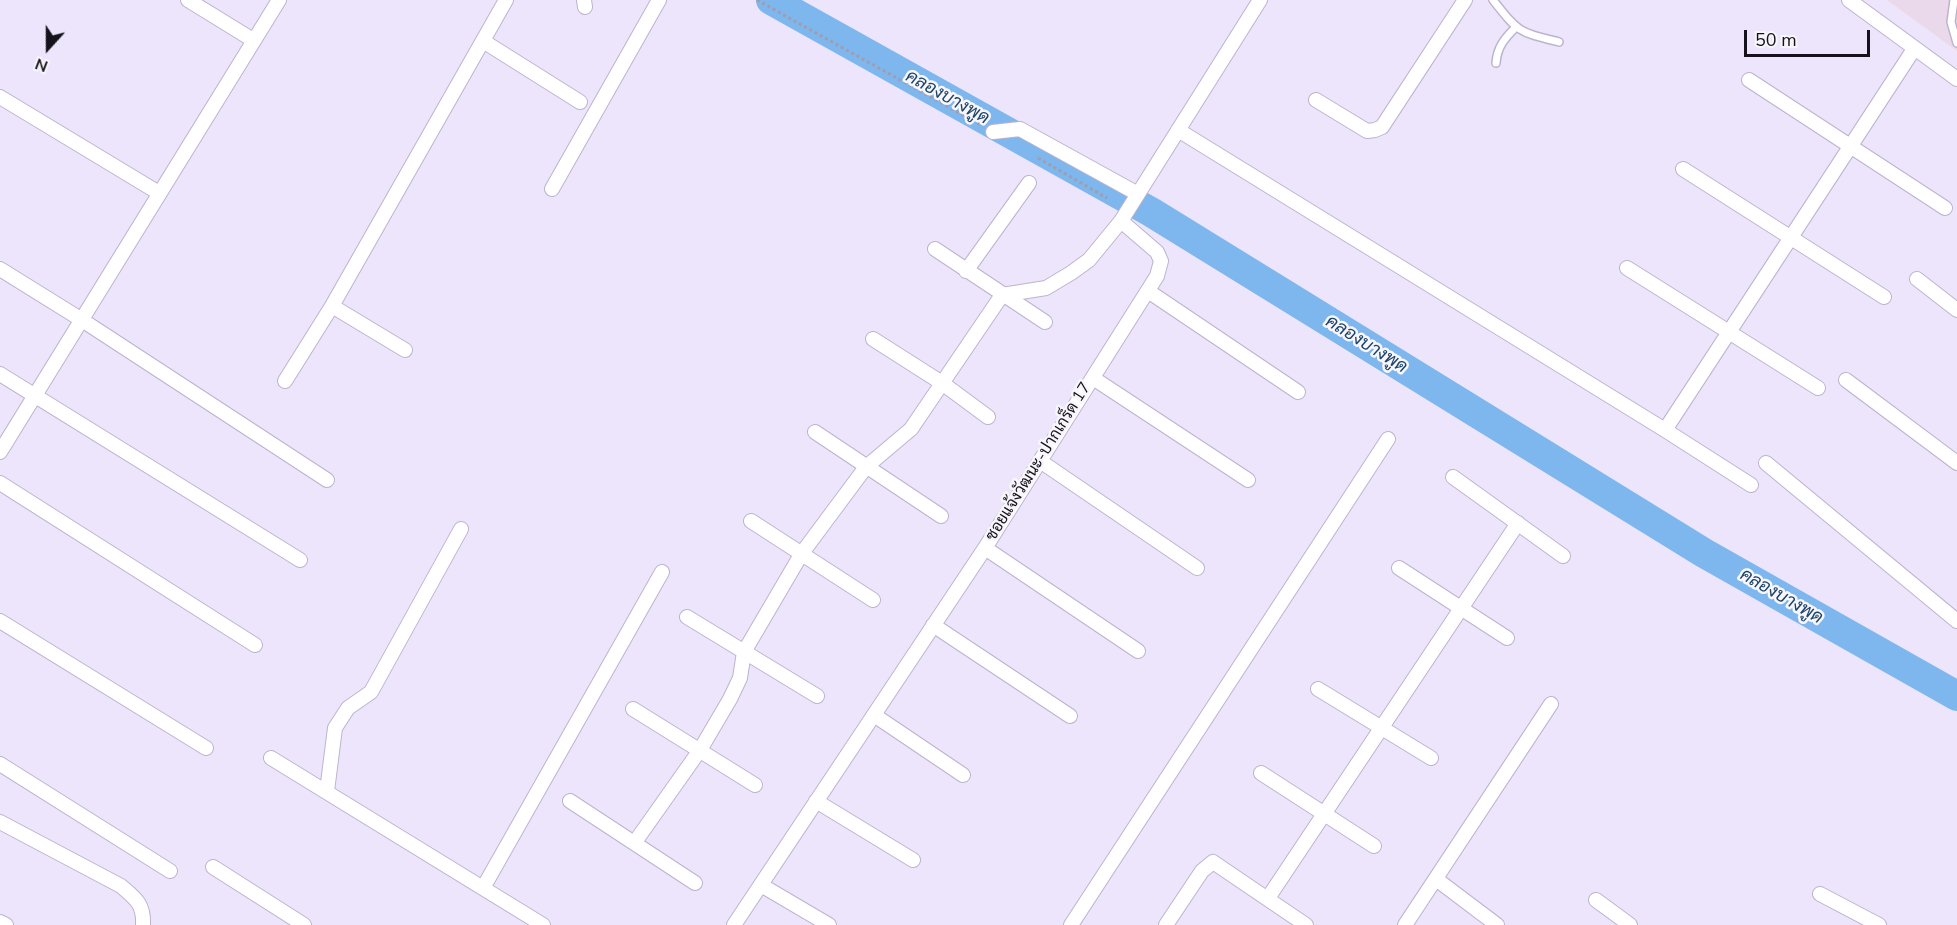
<!DOCTYPE html>
<html>
<head>
<meta charset="utf-8">
<style>
  body { margin:0 }
  #map { position:relative; width:1957px; height:925px; overflow:hidden; background:#ede5fb; font-family:"Nunito Sans",sans-serif }
  canvas { display:block }
  .north { position:absolute; left:18px; top:18px; width:60px; height:60px; -webkit-text-stroke:4px #f8f5fb; paint-order:stroke; rotate:201deg; font-size:16px; font-weight:700; line-height:24px; text-align:center; color:#16121c }
  .north::after { content:''; display:block; margin:auto; width:21px; height:27px; background:#16121c; clip-path:polygon(50% 0,100% 100%,50% 72%,0 100%) }
  .scale { position:absolute; left:1744px; top:30px; width:126px; height:27px; box-sizing:border-box; border:3px solid #16121c; border-top:0; padding-left:8px; font-size:18px; line-height:21px; white-space:nowrap; color:#16121c; -webkit-text-stroke:4px #f8f5fb; paint-order:stroke }
</style>
</head>
<body>
<div id="map">
<canvas width="1957" height="925"></canvas>
<div class="north">N</div>
<div class="scale">50 m</div>
</div>
<script>
const g = document.querySelector('canvas').getContext('2d');
g.lineJoin = 'round';
function paint(path, color) { g.fillStyle = color; g.fill(path, 'evenodd'); }
function trace(path, color, width, dash) { g.strokeStyle = color; g.lineWidth = width; g.lineCap = dash ? 'butt' : 'round'; g.setLineDash(dash || []); g.stroke(path); }
function label(font, color, halo, rows, align = 'center') {
  g.font = font + ' "Nunito Sans",Sarabun,sans-serif'; g.lineWidth = 5; g.setLineDash([]); g.textBaseline = 'middle'; g.strokeStyle = halo; g.fillStyle = color; for (const [text, x, y, turn = 0] of rows) {
    g.save(); g.translate(x, y); g.rotate((+turn || 0) * Math.PI / 180); g.textAlign = isNaN(turn) ? turn : align; if (halo) g.strokeText(text, 0, 0); g.fillText(text, 0, 0); g.restore();
  }
}
paint(new Path2D(`
  M 1887,0 L 1957,0 L 1957,51 Z`), '#ead9eb');
trace(new Path2D(`
  M 771,0 L 1151,212 L 1704,553 L 1957,696`), '#7db7ed', 30);
const service = new Path2D(`
  M 1493,0 C 1519,33 1519,32 1559,42
  M 1954,0 L 1951,22 L 1957,43
  M 1496,63 C 1497,47 1505,38 1515,28`);
const minor = new Path2D(`
  M 188,0 L 253,40
  M 584,0 L 585,7
  M 1849,0 L 1957,79
  M 483,41 L 580,102
  M 1749,80 L 1945,208
  M 0,97 L 159,193
  M 1316,100 L 1367,131 L 1375,130 L 1382,127 L 1465,0
  M 1178,130 L 1665,430 L 1751,485
  M 993,132 L 1020,129 L 1138,194
  M 1683,169 L 1884,297
  M 552,189 L 659,0
  M 935,249 L 1045,322
  M 1627,268 L 1818,388
  M 0,269 L 82,320 L 327,480
  M 966,271 L 1029,183
  M 1917,279 L 1957,310
  M 1148,291 L 1298,392
  M 332,306 L 405,350
  M 873,339 L 942,383 L 988,417
  M 0,374 L 300,560
  M 1093,378 L 1248,480
  M 1846,380 L 1957,463
  M 285,381 L 332,306 L 506,0
  M 1665,430 L 1914,49
  M 815,432 L 941,516
  M 0,452 L 279,0
  M 1040,461 L 1197,568
  M 1766,463 L 1957,621
  M 1453,477 L 1563,556
  M 0,483 L 255,645
  M 751,521 L 873,600
  M 985,548 L 1138,651
  M 1399,568 L 1507,638
  M 687,617 L 817,696
  M 0,621 L 206,748
  M 933,625 L 1070,716
  M 1318,689 L 1431,758
  M 633,709 L 755,785
  M 874,715 L 963,775
  M 271,758 L 543,925
  M 0,764 L 170,871
  M 1261,773 L 1374,846
  M 327,791 L 335,728 L 348,708 L 371,692 L 461,529
  M 570,801 L 695,883
  M 816,801 L 913,860
  M 0,822 L 121,886 C 136,899 144,904 143,925
  M 635,842 L 700,750 L 730,699 L 740,678 L 744,652 L 802,553 L 866,467 L 911,429 L 1002,295 L 1046,288 L 1071,273 L 1089,260 L 1121,221
  M 213,867 L 304,925
  M 1436,879 L 1497,925
  M 761,885 L 829,925
  M 483,888 L 662,572
  M 1820,894 L 1879,925
  M 1268,898 L 1518,523
  M 1596,900 L 1630,925
  M 0,922 L 6,925
  M 734,925 L 985,548 L 1157,276 L 1161,261 L 1157,252 L 1121,221 L 1260,0
  M 1071,925 L 1388,439
  M 1166,925 L 1202,871 L 1213,862 L 1306,925
  M 1405,925 L 1551,704`);
trace(service, '#beb3ce', 10);
trace(minor, '#beb3ce', 16);
trace(new Path2D(`
  M 757,0 L 981,125
  M 1038,158 L 1107,198`), '#a39cae', 3, [3, 3]);
trace(service, '#fff', 7);
trace(minor, '#fff', 14);
label('16px', '#16121c', '#f8f5fb', [
  ["ซอยแจ้งวัฒนะ-ปากเกร็ด 17",1039,462,-58]
]);
label('italic 18px', '#1a4468', '#f8f5fb', [
  ["คลองบางพูด",947,98,29],
  ["คลองบางพูด",1366,345,32],
  ["คลองบางพูด",1781,597,30]
]);
</script>
</body>
</html>
